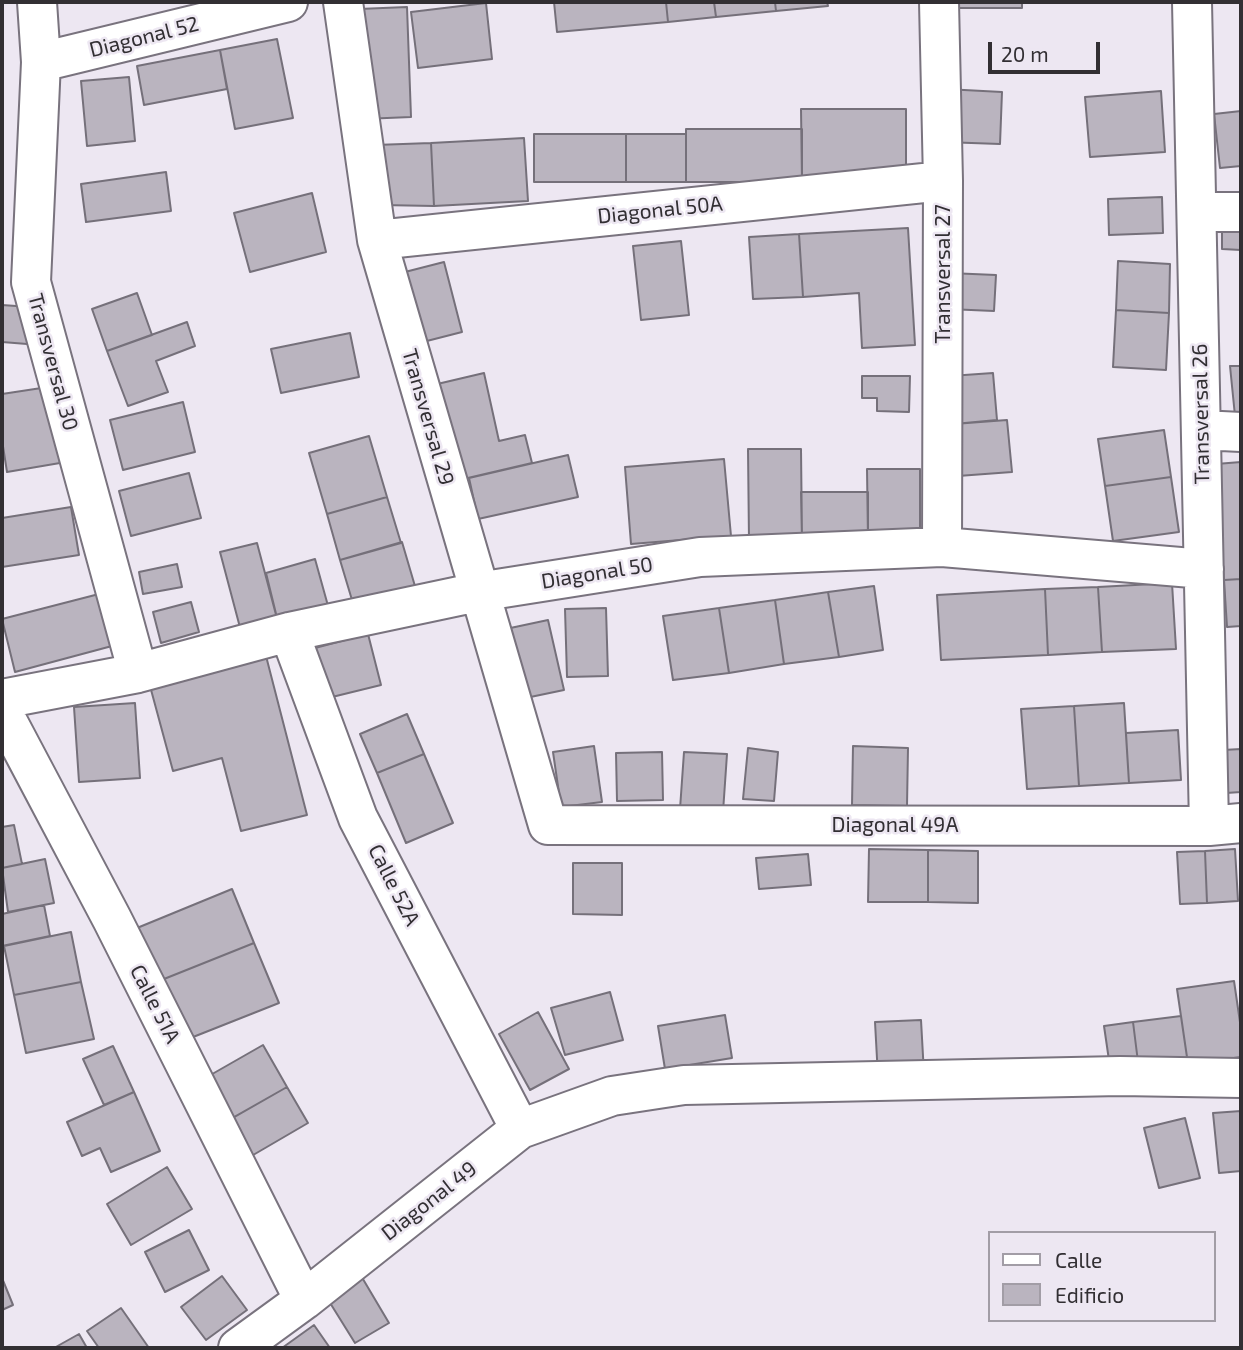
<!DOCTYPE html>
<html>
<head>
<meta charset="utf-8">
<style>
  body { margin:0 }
  #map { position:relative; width:1243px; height:1350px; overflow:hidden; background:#ede7f2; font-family:"Exo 2",sans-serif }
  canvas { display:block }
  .frame { position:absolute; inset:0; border:4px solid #322f33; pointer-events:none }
  .legend { position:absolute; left:988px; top:1231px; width:228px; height:91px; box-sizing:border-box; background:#ede7f2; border:2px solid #a29da6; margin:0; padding:9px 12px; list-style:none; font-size:21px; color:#322f33 }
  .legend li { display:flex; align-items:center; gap:14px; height:35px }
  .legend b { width:35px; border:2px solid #a29da6 }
  .scale { position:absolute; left:988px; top:42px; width:112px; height:32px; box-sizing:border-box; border:4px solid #322f33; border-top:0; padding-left:9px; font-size:21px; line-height:24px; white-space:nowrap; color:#322f33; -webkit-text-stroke:5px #ede7f2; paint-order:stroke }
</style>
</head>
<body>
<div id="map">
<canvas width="1243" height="1350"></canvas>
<div class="frame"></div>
<ul class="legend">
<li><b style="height:9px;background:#fff"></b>Calle</li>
<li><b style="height:19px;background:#bab4bf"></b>Edificio</li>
</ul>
<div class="scale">20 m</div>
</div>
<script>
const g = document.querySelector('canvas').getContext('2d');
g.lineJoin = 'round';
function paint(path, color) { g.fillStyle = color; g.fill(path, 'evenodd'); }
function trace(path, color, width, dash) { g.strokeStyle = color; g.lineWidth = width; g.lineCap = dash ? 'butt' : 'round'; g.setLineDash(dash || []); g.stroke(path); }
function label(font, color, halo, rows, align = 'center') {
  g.font = font + ' "Exo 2",sans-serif'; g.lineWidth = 5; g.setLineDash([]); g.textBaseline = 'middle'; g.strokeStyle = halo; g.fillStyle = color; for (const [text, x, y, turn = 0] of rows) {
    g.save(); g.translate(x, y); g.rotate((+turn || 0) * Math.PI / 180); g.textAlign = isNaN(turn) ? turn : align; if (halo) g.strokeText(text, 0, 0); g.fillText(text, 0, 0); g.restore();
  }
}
const building = new Path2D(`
  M 554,2 L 666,2 L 668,22 L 557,32 Z
  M 666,2 L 714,2 L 716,17 L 668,22 Z
  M 714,2 L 775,2 L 776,11 L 716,17 Z
  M 775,2 L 827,2 L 828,6 L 776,11 Z
  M 943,2 L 1022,2 L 1022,8 L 944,8 Z
  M 486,3 L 492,59 L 418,68 L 411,12 Z
  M 407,7 L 411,117 L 363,119 L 359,9 Z
  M 277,39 L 293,118 L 235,129 L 220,50 Z
  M 220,50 L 227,89 L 144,105 L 137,66 Z
  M 129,77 L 135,141 L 87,146 L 81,81 Z
  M 945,89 L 1002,92 L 1000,144 L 943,142 Z
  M 1161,91 L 1165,152 L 1090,157 L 1085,97 Z
  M 801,109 L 906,109 L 906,182 L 802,182 Z
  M 1241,111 L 1241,166 L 1220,168 L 1214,114 Z
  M 686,129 L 802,129 L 802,182 L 686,182 Z
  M 534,134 L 626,134 L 626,182 L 534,182 Z
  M 626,134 L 686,134 L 686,182 L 626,182 Z
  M 524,138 L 528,201 L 434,206 L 431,143 Z
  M 431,143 L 434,206 L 381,205 L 375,145 Z
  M 166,172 L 171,211 L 86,222 L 81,184 Z
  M 312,193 L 326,252 L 250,272 L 234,213 Z
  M 1162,197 L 1163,233 L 1109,235 L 1108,199 Z
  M 1222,198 L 1241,198 L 1241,250 L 1222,249 Z
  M 908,228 L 915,345 L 862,348 L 859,293 L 803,297 L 799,234 Z
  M 799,234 L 803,297 L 753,299 L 749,237 Z
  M 681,241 L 689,315 L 641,320 L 633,246 Z
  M 1118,261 L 1170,264 L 1169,313 L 1116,310 Z
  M 444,262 L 462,332 L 419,343 L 401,273 Z
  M 949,273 L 996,275 L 994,311 L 948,309 Z
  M 137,293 L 152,335 L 107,351 L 92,309 Z
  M 2,305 L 30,307 L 27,344 L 2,342 Z
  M 1116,310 L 1169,313 L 1166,370 L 1113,367 Z
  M 187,322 L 195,346 L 156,361 L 168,392 L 128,406 L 107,351 Z
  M 350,333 L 359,377 L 281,393 L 271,349 Z
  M 1230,366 L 1241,366 L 1241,426 L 1236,426 Z
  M 484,373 L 499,441 L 525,435 L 532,463 L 455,481 L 433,385 Z
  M 993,373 L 997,420 L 954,424 L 950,376 Z
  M 862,376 L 910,376 L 909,412 L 877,411 L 877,398 L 862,398 Z
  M 48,387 L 60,463 L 7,472 L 2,440 L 2,394 Z
  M 183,402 L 195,452 L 123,470 L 110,420 Z
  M 1007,420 L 1012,472 L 958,476 L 954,424 Z
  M 1164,430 L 1171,477 L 1105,486 L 1098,439 Z
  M 369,436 L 387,497 L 327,514 L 309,453 Z
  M 748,449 L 801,449 L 802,540 L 749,541 Z
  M 568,455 L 578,497 L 478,519 L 469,478 Z
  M 724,459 L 731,536 L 631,544 L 625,467 Z
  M 1241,462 L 1241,579 L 1224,580 L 1216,464 Z
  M 867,469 L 920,469 L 920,540 L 868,540 Z
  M 189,473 L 201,518 L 131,536 L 119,491 Z
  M 1171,477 L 1179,532 L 1113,541 L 1105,486 Z
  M 801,492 L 868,492 L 868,540 L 802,540 Z
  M 387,497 L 401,543 L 340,560 L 327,514 Z
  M 71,507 L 79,555 L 2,567 L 2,518 Z
  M 402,542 L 417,593 L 355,610 L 340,560 Z
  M 257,543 L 279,626 L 242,635 L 220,552 Z
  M 315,559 L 330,613 L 279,626 L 266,573 Z
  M 177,564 L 182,587 L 143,594 L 139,572 Z
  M 1241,579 L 1241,626 L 1227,627 L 1224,580 Z
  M 1172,583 L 1176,649 L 1102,652 L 1098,587 Z
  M 874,586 L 883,650 L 839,657 L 828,592 Z
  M 1098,587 L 1102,652 L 1048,655 L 1045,589 Z
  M 1045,589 L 1048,655 L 941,660 L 937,595 Z
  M 828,592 L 839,657 L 784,664 L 775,600 Z
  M 99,594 L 112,646 L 15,672 L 2,619 Z
  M 775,600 L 784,664 L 729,673 L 719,608 Z
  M 191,602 L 199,632 L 161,643 L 153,612 Z
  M 606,608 L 608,676 L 567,677 L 565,609 Z
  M 719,608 L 729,673 L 673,680 L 663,616 Z
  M 548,620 L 564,690 L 516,700 L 501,630 Z
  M 368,634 L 381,685 L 328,698 L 315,648 Z
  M 266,656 L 307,815 L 241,831 L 222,758 L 173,771 L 150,686 Z
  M 135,703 L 140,778 L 79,782 L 74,707 Z
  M 1124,703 L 1129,783 L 1079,786 L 1074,706 Z
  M 1074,706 L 1079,786 L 1027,789 L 1021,709 Z
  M 407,714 L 424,754 L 377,773 L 360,734 Z
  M 1178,730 L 1181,780 L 1129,783 L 1126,733 Z
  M 594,746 L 602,802 L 561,807 L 553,752 Z
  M 853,746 L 908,748 L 907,806 L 852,805 Z
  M 748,748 L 778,752 L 774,801 L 743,799 Z
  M 1241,749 L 1241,792 L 1226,793 L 1223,750 Z
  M 662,752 L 663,800 L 617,801 L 616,753 Z
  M 684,752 L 727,754 L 723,812 L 680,809 Z
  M 424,754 L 453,823 L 406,843 L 377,773 Z
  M 14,825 L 22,864 L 2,868 L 2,827 Z
  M 869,849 L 928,850 L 928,902 L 868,902 Z
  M 1235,849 L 1238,901 L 1207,903 L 1205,851 Z
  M 928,850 L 978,851 L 978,903 L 928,902 Z
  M 1205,851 L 1207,903 L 1180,904 L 1177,852 Z
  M 808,854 L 811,885 L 759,889 L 756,858 Z
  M 45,859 L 54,903 L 8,912 L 2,868 Z
  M 573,863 L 622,863 L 622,915 L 573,914 Z
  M 232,889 L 254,943 L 159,981 L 137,928 Z
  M 44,905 L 50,936 L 2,946 L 2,914 Z
  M 71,932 L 81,982 L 14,995 L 4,946 Z
  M 254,943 L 279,1003 L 183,1041 L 159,981 Z
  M 1234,981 L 1241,1029 L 1241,1057 L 1188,1064 L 1177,989 Z
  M 81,982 L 94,1039 L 26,1053 L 14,995 Z
  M 610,992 L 623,1040 L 565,1055 L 551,1008 Z
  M 538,1012 L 569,1069 L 530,1090 L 499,1034 Z
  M 725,1015 L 732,1058 L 665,1069 L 658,1026 Z
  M 1181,1016 L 1188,1064 L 1139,1070 L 1133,1022 Z
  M 921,1020 L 924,1074 L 878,1077 L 875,1022 Z
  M 1133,1022 L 1139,1070 L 1111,1074 L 1104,1026 Z
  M 263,1045 L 287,1087 L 224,1123 L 200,1081 Z
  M 113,1046 L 134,1092 L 104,1105 L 83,1059 Z
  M 287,1087 L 308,1123 L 248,1158 L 227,1121 Z
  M 134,1092 L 160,1151 L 111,1172 L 100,1148 L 82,1156 L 67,1122 Z
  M 1241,1111 L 1241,1171 L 1219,1173 L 1213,1113 Z
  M 1185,1118 L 1200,1178 L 1159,1188 L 1144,1128 Z
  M 167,1167 L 192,1209 L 131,1245 L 107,1204 Z
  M 189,1230 L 209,1270 L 165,1292 L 145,1252 Z
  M 357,1269 L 389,1323 L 355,1343 L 322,1290 Z
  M 222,1276 L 247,1310 L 206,1340 L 181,1307 Z
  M 2,1278 L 13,1305 L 2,1310 Z
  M 121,1308 L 149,1348 L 99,1348 L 87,1331 Z
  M 314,1325 L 330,1348 L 282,1348 Z
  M 79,1334 L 87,1348 L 54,1348 Z`);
paint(building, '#bab4bf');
trace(building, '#75707a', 2);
const minor = new Path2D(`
  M 37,2 L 41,62 L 31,282 L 138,673
  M 343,2 L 377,240 L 548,825 L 1209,826 L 1241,823
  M 939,2 L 943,181 L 942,547
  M 1192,2 L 1209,826
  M 41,62 L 288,2
  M 1197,212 L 1241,212
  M 377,240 L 943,181
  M 1201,430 L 1241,432
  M 289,632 L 358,818 L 520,1129
  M 2,699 L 138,673 L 289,632 L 478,592 L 700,557 L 942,547 L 1204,569
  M 2,711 L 112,919 L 304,1300
  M 238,1348 L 304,1300 L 520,1129 L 612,1096 L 684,1085 L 1120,1076 L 1241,1078`);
trace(minor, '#79737e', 42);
trace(minor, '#fff', 38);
label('21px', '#322f33', '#ede7f2', [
  ["Diagonal 52",144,37,-14],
  ["Diagonal 50A",660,210,-6],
  ["Transversal 27",943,274,-90],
  ["Transversal 30",53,362,75],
  ["Transversal 26",1201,414,-91],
  ["Transversal 29",428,417,74],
  ["Diagonal 50",597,573,-9],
  ["Diagonal 49A",895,825],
  ["Calle 52A",394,885,63],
  ["Calle 51A",155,1004,63],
  ["Diagonal 49",429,1201,-38]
]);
</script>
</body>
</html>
